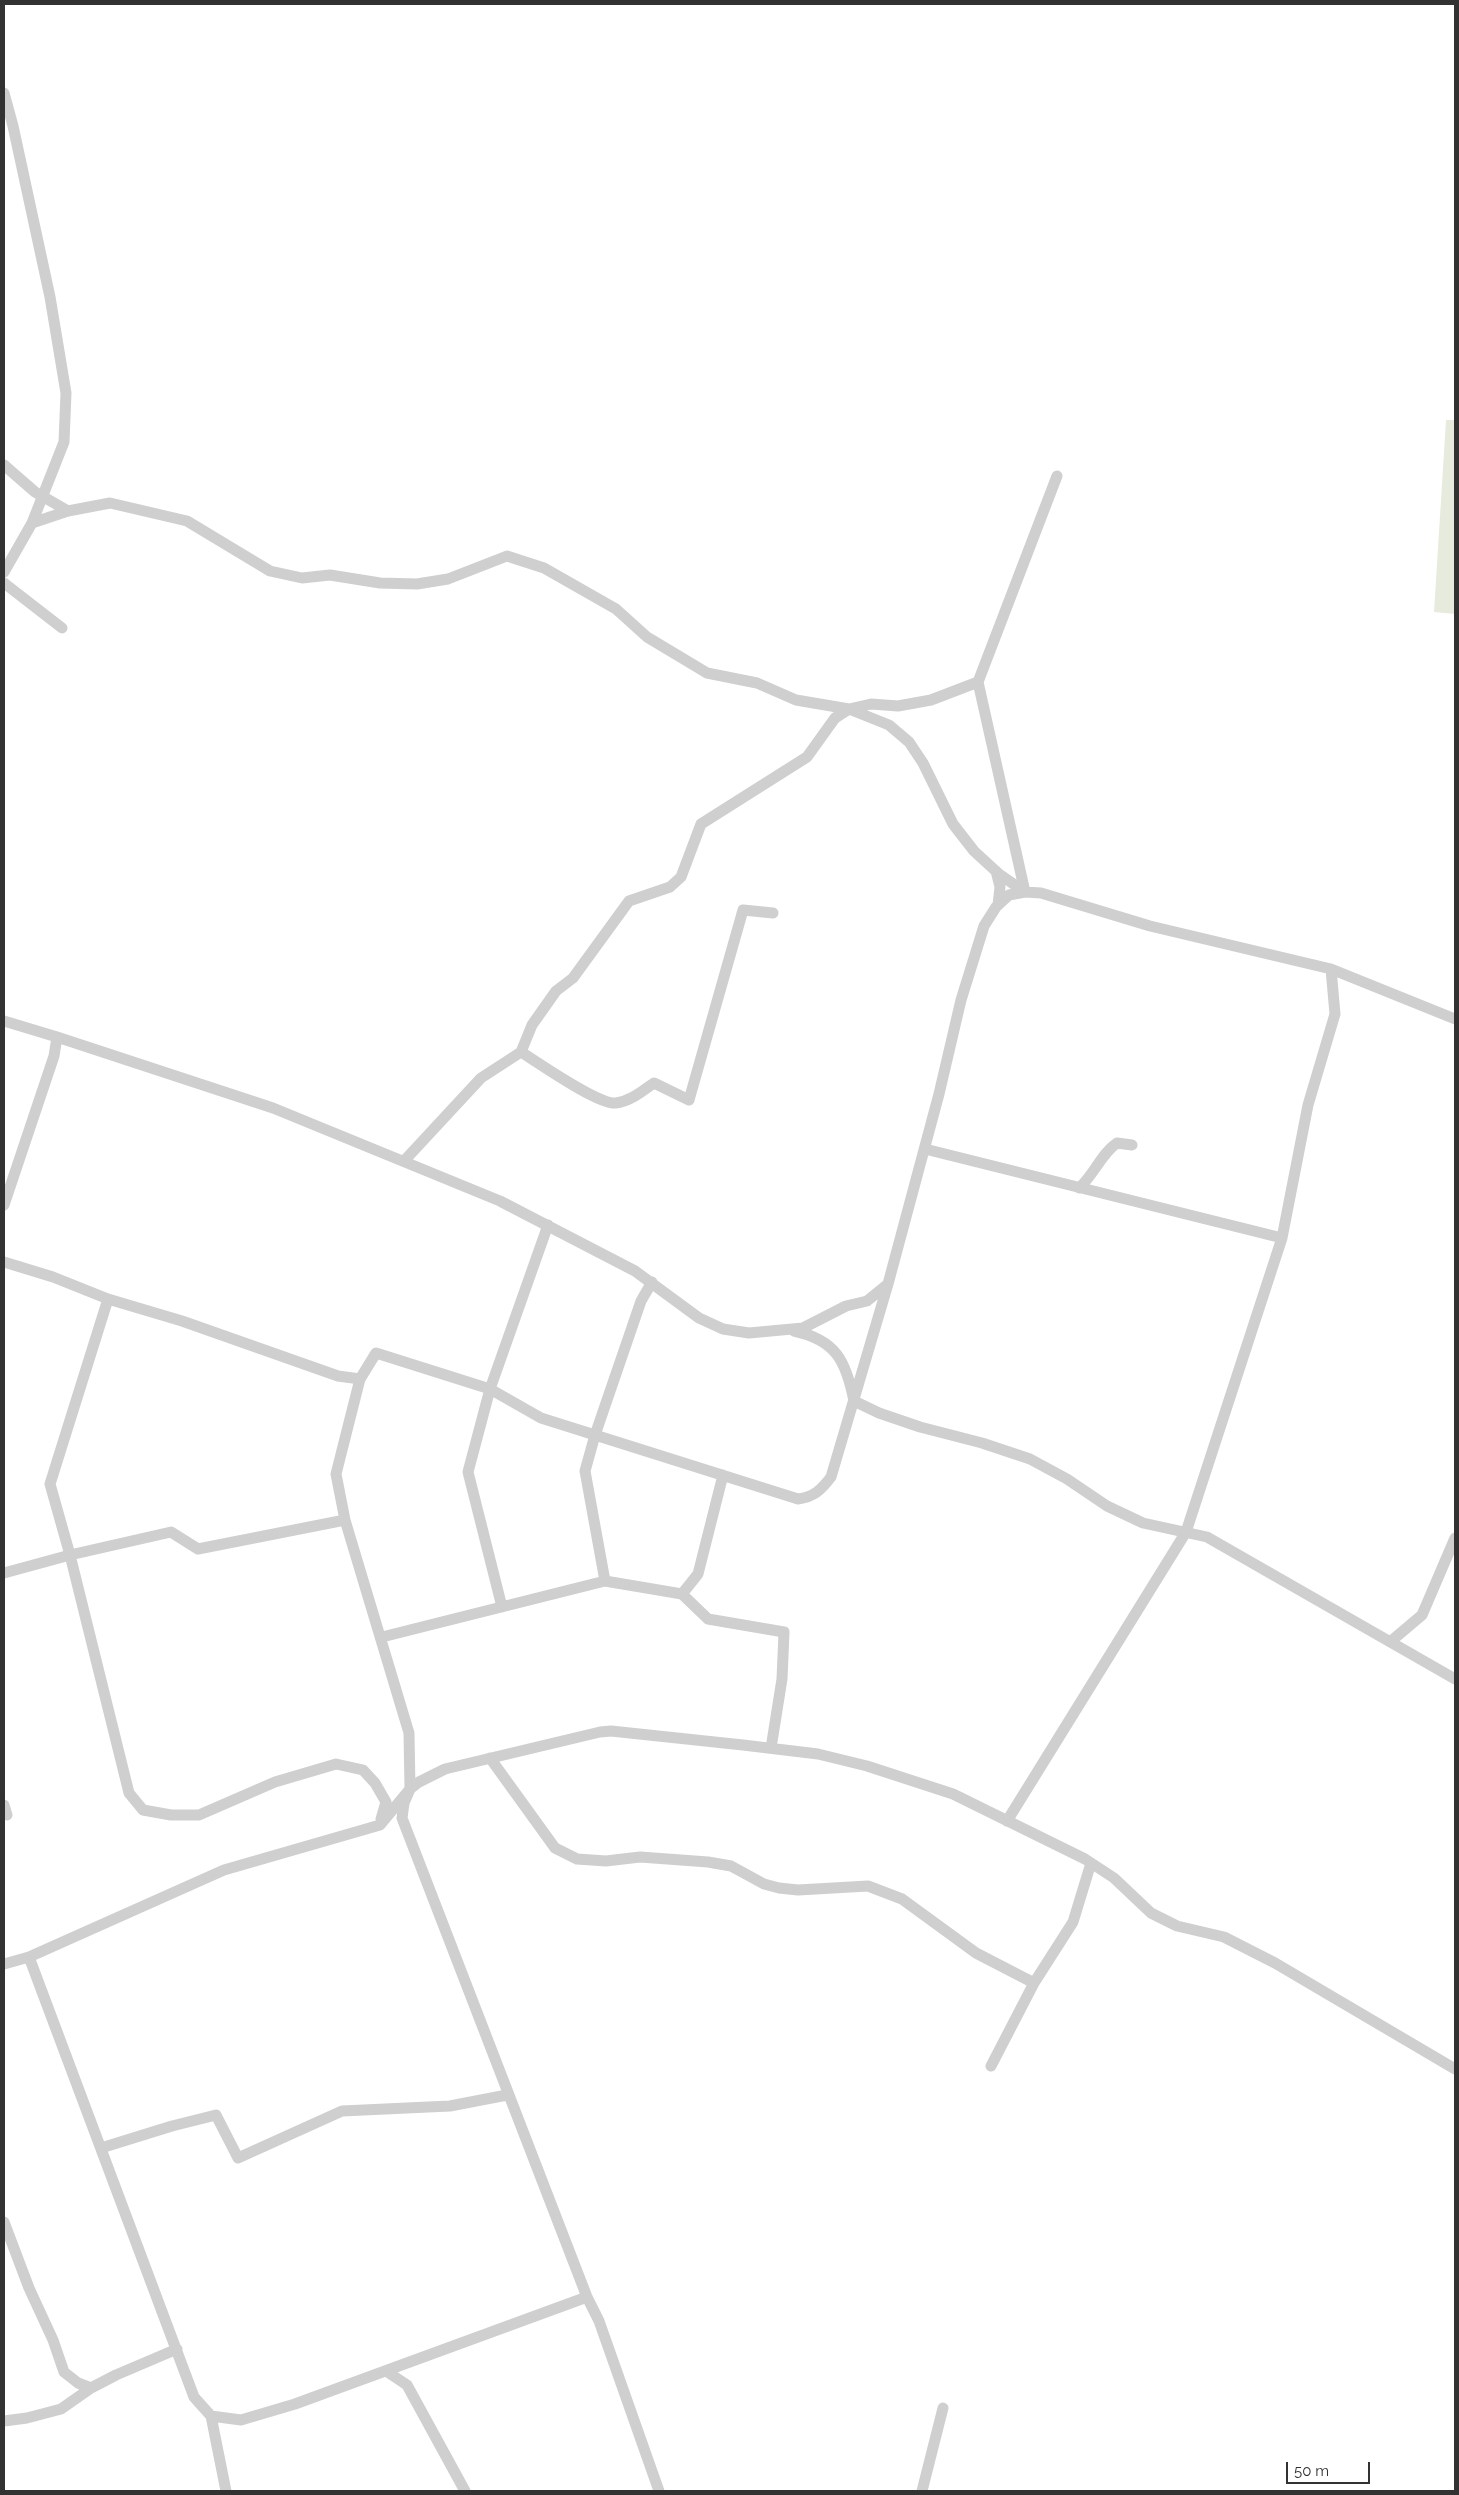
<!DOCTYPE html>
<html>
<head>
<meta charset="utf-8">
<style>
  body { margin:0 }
  #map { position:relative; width:1459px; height:2495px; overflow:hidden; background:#fff; font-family:Raleway,sans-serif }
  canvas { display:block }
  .frame { position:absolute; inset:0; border:5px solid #323232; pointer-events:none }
  .scale { position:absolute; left:1286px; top:2462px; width:84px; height:22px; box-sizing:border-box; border:2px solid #323232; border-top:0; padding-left:6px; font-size:15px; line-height:18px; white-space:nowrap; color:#323232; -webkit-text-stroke:4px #fff; paint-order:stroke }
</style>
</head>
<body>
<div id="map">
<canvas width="1459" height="2495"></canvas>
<div class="frame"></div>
<div class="scale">50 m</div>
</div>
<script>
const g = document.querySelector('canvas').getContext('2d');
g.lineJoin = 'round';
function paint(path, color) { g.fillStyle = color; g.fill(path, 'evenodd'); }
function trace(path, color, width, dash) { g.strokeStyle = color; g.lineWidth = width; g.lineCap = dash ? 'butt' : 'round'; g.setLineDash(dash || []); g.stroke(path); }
paint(new Path2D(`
  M 1446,420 L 1455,420 L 1455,614 L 1434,612 Z`), '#e7ebde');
trace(new Path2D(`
  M 4,93 L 13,126 L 50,297 L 66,393 L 64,442 L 32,523
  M 4,465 L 35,492 L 68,511
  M 4,572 L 32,523 L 68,511 L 110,503 L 187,521 L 270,571 L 302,578 L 330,575 L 380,583 L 417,584 L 448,579 L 507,556 L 544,568 L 616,609 L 647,637 L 707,673 L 757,683 L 796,700 L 849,709 L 889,725 L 909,742 L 923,763 L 953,824 L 974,851 L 999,874 L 1025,892
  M 4,583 L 62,628
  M 996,871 L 1000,887 L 998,905
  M 1025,892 L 978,682 L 1057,476
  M 4,1021 L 57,1037 L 54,1056 L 4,1205
  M 57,1037 L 273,1108 L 500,1201 L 635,1271 L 699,1318 L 723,1329 L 749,1333 L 803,1328 L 846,1306 L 867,1301 L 888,1284 L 939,1094 L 961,1000 L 984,926 L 996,907 L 1009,895 L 1025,892 L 1041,893 L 1150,926 L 1331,969 L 1455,1019
  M 521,1052 L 532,1025 L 556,991 L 573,978 L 629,901 L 670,887 L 681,877 L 701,824 L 807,757 L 835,718 L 849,709 L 871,704 L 898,706 L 931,700 L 978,682
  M 925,1149 L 1282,1238 L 1308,1105 L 1335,1014 L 1331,969
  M 404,1161 L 481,1078 L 521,1052 C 539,1063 598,1105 616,1103 C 631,1101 642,1091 654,1083 L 689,1100 L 743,910 L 773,913
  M 1079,1188 C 1094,1175 1101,1154 1117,1143 L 1132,1145
  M 4,1262 L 53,1277 L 108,1299 L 182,1321 L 338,1376 L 360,1379 L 376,1353 L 490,1389 L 541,1418 L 798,1499 C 814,1497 821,1490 831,1477 L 888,1284
  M 108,1299 L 50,1484 L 70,1555 L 129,1793 L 143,1810 L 171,1815 L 199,1815 L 275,1782 L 336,1764 L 363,1770 L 375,1783 L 386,1802 L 381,1819
  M 794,1331 C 836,1340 846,1361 854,1401 L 879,1413 L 920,1427 L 982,1443 L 1030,1459 L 1067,1479 L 1107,1506 L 1143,1523 L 1207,1537 L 1455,1679
  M 4,1573 L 70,1555 L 171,1532 L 198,1549 L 345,1520
  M 605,1581 L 585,1471 L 595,1435 L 641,1301 L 652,1282
  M 682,1594 L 698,1574 L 723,1475
  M 502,1607 L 468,1472 L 490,1389 L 548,1225
  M 382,1637 L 605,1581 L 682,1594 L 708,1619 L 784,1632 L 782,1679 L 771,1748
  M 1390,1642 L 1422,1615 L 1455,1538
  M 490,1758 L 555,1848 L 577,1859 L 606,1861 L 640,1857 L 708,1862 L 731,1866 L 764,1884 L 779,1888 L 798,1890 L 868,1886 L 902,1899 L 976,1953 L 1034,1983
  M 4,1805 L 7,1815
  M 1007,1821 L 1186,1532 L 1282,1238
  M 29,1957 L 194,2397 L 211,2416 L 241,2420 L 295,2404 L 587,2297
  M 4,1964 L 29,1957 L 224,1870 L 380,1825 L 410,1789 L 409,1733 L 345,1520 L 336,1474 L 360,1379
  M 991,2066 L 1034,1983 L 1073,1922 L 1091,1863
  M 101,2148 L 172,2126 L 216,2115 L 238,2158 L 342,2111 L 450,2106 L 507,2095
  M 4,2222 L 29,2288 L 53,2340 L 64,2372 L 78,2383 L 91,2388
  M 386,2371 L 407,2385 L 465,2491
  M 211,2416 L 226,2491
  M 4,2421 L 27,2418 L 61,2409 L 91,2388 L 116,2375 L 177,2349
  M 659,2491 L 599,2321 L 587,2297 C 524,2138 465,1977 402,1818 L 404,1803 L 410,1789 L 419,1782 L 445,1769 L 600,1732 L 611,1731 L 743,1745 L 818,1754 L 867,1766 L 953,1794 L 1085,1859 L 1114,1878 L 1151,1913 L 1177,1926 L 1224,1937 L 1275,1963 L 1455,2069
  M 922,2491 L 943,2408`), '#cfcfcf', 11);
</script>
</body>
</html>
